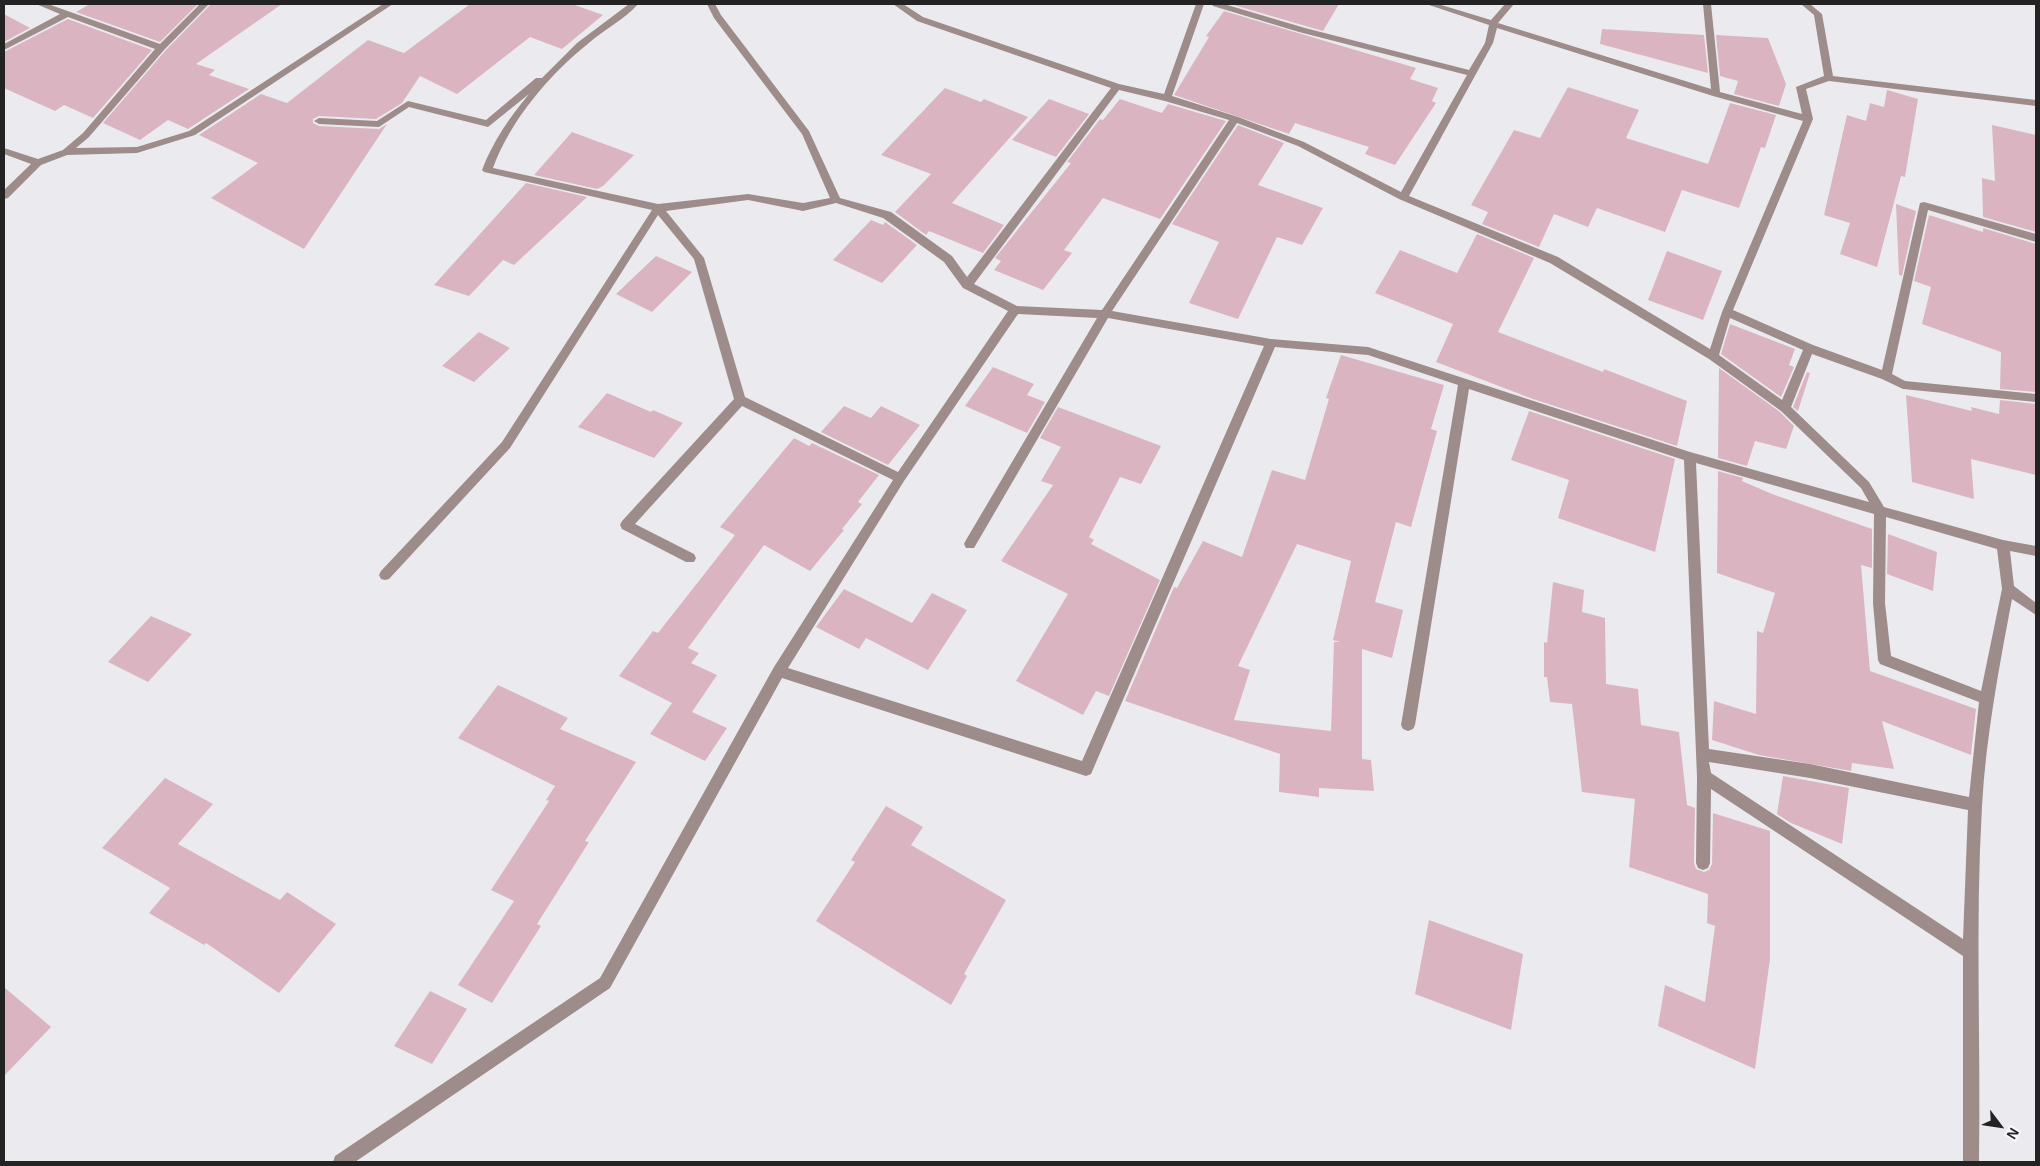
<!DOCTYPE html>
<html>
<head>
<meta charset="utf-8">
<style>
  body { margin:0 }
  #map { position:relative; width:2040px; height:1166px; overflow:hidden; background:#ebebef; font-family:Arial,sans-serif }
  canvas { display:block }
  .frame { position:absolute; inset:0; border:5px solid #232324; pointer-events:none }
  .north { position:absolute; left:1975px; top:1101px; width:50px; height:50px; -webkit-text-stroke:4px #f9f8fd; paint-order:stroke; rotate:121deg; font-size:14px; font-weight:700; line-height:20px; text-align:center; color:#232324 }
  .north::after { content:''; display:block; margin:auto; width:18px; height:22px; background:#232324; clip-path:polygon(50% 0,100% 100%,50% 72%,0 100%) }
</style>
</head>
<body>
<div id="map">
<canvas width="2040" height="1166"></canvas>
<div class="frame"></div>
<div class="north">N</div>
</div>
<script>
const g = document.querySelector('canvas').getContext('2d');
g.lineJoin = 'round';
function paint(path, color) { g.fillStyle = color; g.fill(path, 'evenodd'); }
paint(new Path2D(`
  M 90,4 L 198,4 L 160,42 L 76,12 Z
  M 211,4 L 282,4 L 196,64 L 215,70 L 209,75 L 249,89 L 188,129 L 168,120 L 140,140 L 103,123 L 165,51 Z
  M 470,4 L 572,4 L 603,15 L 562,49 L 530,37 L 457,94 L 420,76 L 402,103 L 376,119 L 319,116 L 313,119 L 313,123 L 319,126 L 379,129 L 387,124 L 304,249 L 211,198 L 258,163 L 199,135 L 261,94 L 287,103 L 368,40 L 404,53 Z
  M 1230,4 L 1339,4 L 1323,31 Z
  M 1224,11 L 1416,68 L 1410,79 L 1438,88 L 1432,101 L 1436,103 L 1395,165 L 1365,154 L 1369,147 L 1295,123 L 1289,134 L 1174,95 L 1209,37 L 1206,36 Z
  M 4,14 L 30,28 L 4,42 Z
  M 68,19 L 152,50 L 93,118 L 64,105 L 55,111 L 4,88 L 4,52 Z
  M 1602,29 L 1704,35 L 1708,73 L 1600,44 Z
  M 1716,35 L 1768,38 L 1786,84 L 1779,106 L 1734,94 L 1738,81 L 1720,76 Z
  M 1568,87 L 1639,110 L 1626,138 L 1708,164 L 1730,103 L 1776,115 L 1765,148 L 1761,147 L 1739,208 L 1682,190 L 1665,232 L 1597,208 L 1588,227 L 1554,214 L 1539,247 L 1482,224 L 1488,212 L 1471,205 L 1514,130 L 1540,138 Z
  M 945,88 L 981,102 L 984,99 L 1028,117 L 952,203 L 1004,225 L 983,253 L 929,231 L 926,235 L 895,212 L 931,174 L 881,155 Z
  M 1887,90 L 1918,99 L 1905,177 L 1901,176 L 1877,267 L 1840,254 L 1850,223 L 1824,215 L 1847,115 L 1866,121 L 1870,103 L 1884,107 Z
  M 1049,99 L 1089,114 L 1056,157 L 1012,140 Z
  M 1120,99 L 1162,113 L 1168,104 L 1226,121 L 1160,219 L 1103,198 L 1064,250 L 1072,253 L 1043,290 L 994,270 L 1001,261 L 995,258 L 1071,163 L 1067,162 L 1100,119 L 1103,120 Z
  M 1238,125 L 1284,143 L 1258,185 L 1323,208 L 1302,245 L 1277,237 L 1238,319 L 1189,303 L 1219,242 L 1172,224 Z
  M 1992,125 L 2036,135 L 2036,232 L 1983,217 L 1982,178 L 1995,181 Z
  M 572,132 L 634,155 L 603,186 L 597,189 L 534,175 Z
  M 526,183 L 587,197 L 514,265 L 503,260 L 469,296 L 434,285 Z
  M 1896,204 L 1916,211 L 1902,276 L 1899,275 Z
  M 1929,215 L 1983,232 L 1983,228 L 2036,244 L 2036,392 L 2000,389 L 2001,352 L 1922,324 L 1931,287 L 1914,281 Z
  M 871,220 L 883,225 L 885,222 L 917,245 L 882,283 L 833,260 Z
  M 1477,234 L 1534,258 L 1498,332 L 1603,372 L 1604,369 L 1687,401 L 1677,446 L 1533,399 L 1436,362 L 1453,324 L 1375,293 L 1400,250 L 1457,273 Z
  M 1667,251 L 1722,271 L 1703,320 L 1648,300 Z
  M 656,256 L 692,272 L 652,312 L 616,294 Z
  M 1730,324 L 1795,349 L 1789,365 L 1794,367 L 1781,397 L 1721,354 Z
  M 479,332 L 510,348 L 474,382 L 442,366 Z
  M 1341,355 L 1444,385 L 1431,429 L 1437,431 L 1411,527 L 1396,522 L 1375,602 L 1403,610 L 1392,658 L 1362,649 L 1362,759 L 1371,760 L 1374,791 L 1319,788 L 1319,797 L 1279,792 L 1280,754 L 1125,701 L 1174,587 L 1177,588 L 1203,541 L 1242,557 L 1272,470 L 1305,480 L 1329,399 L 1326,398 ZM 1297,544 L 1351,561 L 1333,640 L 1340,642 L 1334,642 L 1331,731 L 1234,720 L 1250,670 L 1238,666 Z
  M 993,367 L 1034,384 L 1027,395 L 1045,402 L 1027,433 L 965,406 Z
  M 1719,368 L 1780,412 L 1794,426 L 1786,449 L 1755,441 L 1747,466 L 1718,458 Z
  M 1807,372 L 1810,373 L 1798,411 L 1793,407 Z
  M 607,393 L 651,412 L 653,410 L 683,423 L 654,458 L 578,427 Z
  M 1906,395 L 1972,411 L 1971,407 L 1999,414 L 2000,400 L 2036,404 L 2036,475 L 1971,459 L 1974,499 L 1912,482 Z
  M 844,406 L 871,418 L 881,406 L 920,425 L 888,465 L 821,432 Z
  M 1058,407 L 1161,446 L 1141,484 L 1120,477 L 1089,537 L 1094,540 L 1091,544 L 1160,580 L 1109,696 L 1096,691 L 1083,715 L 1016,681 L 1068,594 L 1001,561 L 1053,485 L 1041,481 L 1061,447 L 1040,438 Z
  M 1529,411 L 1675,459 L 1655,552 L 1558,518 L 1569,480 L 1511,460 Z
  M 794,438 L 809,446 L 812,443 L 879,475 L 858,502 L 862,504 L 842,529 L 844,530 L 810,571 L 764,545 L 688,648 L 699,653 L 691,663 L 717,675 L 692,712 L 727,728 L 705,761 L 650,734 L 672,703 L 619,676 L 653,631 L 658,633 L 735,535 L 720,527 Z
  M 1718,471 L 1743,478 L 1742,481 L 1772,494 L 1872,529 L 1872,568 L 1861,565 L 1870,671 L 1976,709 L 1971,755 L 1882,721 L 1894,769 L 1852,763 L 1851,771 L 1759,755 L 1712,740 L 1714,701 L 1756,714 L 1757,631 L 1763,633 L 1775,593 L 1717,573 Z
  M 1888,534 L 1937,552 L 1933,591 L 1887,574 Z
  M 1553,582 L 1584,590 L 1582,612 L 1605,618 L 1606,684 L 1638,689 L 1641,725 L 1679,732 L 1687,805 L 1695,808 L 1694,863 L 1696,869 L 1704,872 L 1709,870 L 1712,864 L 1713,813 L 1770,831 L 1770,959 L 1755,1069 L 1658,1026 L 1665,985 L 1705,1002 L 1715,926 L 1707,923 L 1708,894 L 1629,867 L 1635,799 L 1582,792 L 1572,704 L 1550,702 L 1547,677 L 1544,677 L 1544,642 L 1547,643 Z
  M 844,589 L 912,623 L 932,593 L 967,610 L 928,670 L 866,638 L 859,649 L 816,627 Z
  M 151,616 L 192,634 L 148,682 L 108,662 Z
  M 498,685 L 568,718 L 560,729 L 636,762 L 585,841 L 589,842 L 537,924 L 541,926 L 492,1003 L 458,985 L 514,901 L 491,890 L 549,801 L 546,800 L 555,786 L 458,738 Z
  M 1783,776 L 1849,788 L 1842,844 L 1791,823 L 1777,814 Z
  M 165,778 L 213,804 L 178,844 L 280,900 L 287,892 L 336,924 L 279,993 L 206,943 L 204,945 L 149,913 L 170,888 L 102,848 Z
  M 886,806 L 923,827 L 911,845 L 1006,900 L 964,974 L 967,976 L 951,1005 L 816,921 L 855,862 L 851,860 Z
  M 1429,920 L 1523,954 L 1511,1030 L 1415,994 Z
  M 4,987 L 51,1027 L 4,1076 Z
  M 430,991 L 467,1009 L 432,1064 L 394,1046 Z`), '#dab5c1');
paint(new Path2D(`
  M 36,4 L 48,4 L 160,44 L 200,4 L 209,4 L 164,50 L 89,137 L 76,148 L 137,147 L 189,131 L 383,4 L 393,4 L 195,135 L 137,153 L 67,155 L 41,165 L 8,198 L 4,199 L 4,190 L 31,164 L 4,154 L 4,148 L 38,159 L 63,150 L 83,133 L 155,49 L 68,17 L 4,50 L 4,44 L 60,14 Z
  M 629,4 L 638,4 C 625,19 605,29 590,42 C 550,74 511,119 493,168 L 658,204 L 748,194 L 803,203 L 830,198 L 802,134 L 714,18 L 707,4 L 715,4 L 721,15 L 809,131 L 840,198 L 891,212 L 952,256 L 967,277 L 1111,88 L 917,21 L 893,4 L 903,4 L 923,17 L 1119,84 L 1164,94 L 1196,4 L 1204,4 L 1172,96 L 1238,117 L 1304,142 L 1401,192 L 1467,75 L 1299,32 L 1213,6 L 1212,4 L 1224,4 L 1305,28 L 1469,70 L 1485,43 L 1489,25 L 1426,4 L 1438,4 L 1491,20 L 1505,4 L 1514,4 L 1498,23 L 1711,89 L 1703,4 L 1711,4 L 1720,92 L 1802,114 L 1796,87 L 1824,76 L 1814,15 L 1801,4 L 1810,4 L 1822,14 L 1833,76 L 2036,100 L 2036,106 L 1829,81 L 1806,89 L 1813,119 L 1733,310 L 1813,345 L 1882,370 L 1920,203 L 1924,202 L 2036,234 L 2036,242 L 1928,210 L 1892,374 L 1905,381 L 2036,394 L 2036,402 L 1903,389 L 1882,379 L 1812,354 L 1791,407 L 1869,482 L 1884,507 L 2003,540 L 2036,546 L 2036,556 L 2010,551 L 2014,586 L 2036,603 L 2036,615 L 2012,599 C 1999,668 1986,736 1982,806 C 1975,925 1981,1043 1979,1162 L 1963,1162 L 1963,956 L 1711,789 L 1710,863 L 1708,868 L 1703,870 L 1698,868 L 1696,863 L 1697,777 L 1684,460 L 1469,389 L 1415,725 L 1413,729 L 1408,731 L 1403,729 L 1401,725 L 1458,385 L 1368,355 L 1275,347 L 1091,774 L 1086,776 L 782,678 L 610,988 L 355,1162 L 333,1162 L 335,1156 L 600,978 L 774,667 L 893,480 L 742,406 L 635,524 L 694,554 L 696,558 L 694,562 L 686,562 L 622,529 L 620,525 L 622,521 L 734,399 L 694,259 L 658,215 L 510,448 L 389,579 L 385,580 L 381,579 L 379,575 L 381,571 L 502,442 L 652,210 L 484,172 L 482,170 C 493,141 510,117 529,94 L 488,127 L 409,107 L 379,127 L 319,124 L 314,121 L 319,118 L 377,121 L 408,101 L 486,120 L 536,78 L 542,78 L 577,43 ZM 1497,28 L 1713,96 L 1803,121 L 1722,312 L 1710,349 L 1558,257 L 1409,196 L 1493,43 ZM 1119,90 L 1165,101 L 1229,120 L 1102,310 L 1017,306 L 974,284 ZM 1237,123 L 1298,146 L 1399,199 L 1550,263 L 1709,359 L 1781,411 L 1861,488 L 1869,502 L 1690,452 L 1368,347 L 1271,339 L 1112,311 ZM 748,200 L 803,211 L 836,203 L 883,218 L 944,262 L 963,288 L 1008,311 L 898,472 L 745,397 L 704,258 L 666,211 ZM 1018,314 L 1097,318 L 966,540 L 964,544 L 966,548 L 974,548 L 1108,318 L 1264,346 L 1082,761 L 788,668 L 904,481 ZM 1730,318 L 1803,350 L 1782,400 L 1719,355 ZM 1696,463 L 1874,514 L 1873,603 L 1878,660 L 1880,664 L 1979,702 L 1969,797 L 1810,764 L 1709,749 ZM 1886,517 L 1997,549 L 2002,589 L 1981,691 L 1891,656 L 1885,603 ZM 1709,762 L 1810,778 L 1968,810 L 1963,939 L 1711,773 Z`), '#9d8c89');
</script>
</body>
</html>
